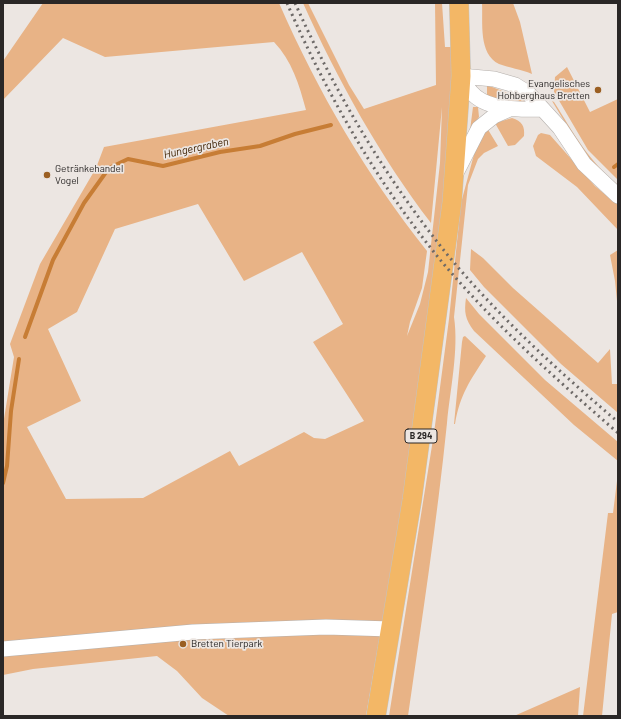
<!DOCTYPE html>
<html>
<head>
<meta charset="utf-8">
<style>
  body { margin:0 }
  #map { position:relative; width:621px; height:719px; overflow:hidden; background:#ece6e2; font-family:Barlow,sans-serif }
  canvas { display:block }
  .frame { position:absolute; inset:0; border:4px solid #2a2726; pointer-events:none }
</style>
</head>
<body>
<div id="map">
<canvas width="621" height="719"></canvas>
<div class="frame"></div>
</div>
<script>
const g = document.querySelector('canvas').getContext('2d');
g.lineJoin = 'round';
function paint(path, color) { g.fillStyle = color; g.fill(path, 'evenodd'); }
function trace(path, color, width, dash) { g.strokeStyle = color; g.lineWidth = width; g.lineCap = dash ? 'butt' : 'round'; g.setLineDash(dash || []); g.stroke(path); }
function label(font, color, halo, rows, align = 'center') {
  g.font = font + ' Barlow,sans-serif'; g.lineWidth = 3.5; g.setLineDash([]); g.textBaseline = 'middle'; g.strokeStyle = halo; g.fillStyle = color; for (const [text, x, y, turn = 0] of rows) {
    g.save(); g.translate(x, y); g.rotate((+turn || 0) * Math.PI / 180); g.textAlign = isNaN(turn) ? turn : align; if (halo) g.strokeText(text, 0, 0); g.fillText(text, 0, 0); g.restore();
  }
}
paint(new Path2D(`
  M 43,3 L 279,3 C 319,94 366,174 427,251 L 422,288 L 410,322 L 407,336 L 420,304 L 428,272 L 440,163 L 442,107 L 431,223 C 381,158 337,79 303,3 L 308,3 L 349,85 L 364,109 L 436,85 L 435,3 L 442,3 L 445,47 L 461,47 L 461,76 L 404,497 L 366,716 L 229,716 L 202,698 L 177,671 L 157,656 L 33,669 L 3,675 L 3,425 L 14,357 L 10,344 L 40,264 L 96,168 L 104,147 L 306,110 C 299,84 292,61 274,42 L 105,57 L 63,38 L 3,100 L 3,61 ZM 198,204 L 244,281 L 302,252 L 343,324 L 313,342 L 364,421 L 325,439 L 314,438 L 304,432 L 239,466 L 230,451 L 143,498 L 66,499 L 27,427 L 81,401 L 48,329 L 77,312 L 115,229 Z
  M 482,3 L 513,3 L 520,22 L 532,74 C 521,69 509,68 499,64 C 478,54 483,22 482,3 Z
  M 567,67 L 590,112 L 618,99 L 618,180 L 588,150 L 554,92 L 555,77 Z
  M 487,85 L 523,99 L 527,101 L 527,106 L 487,97 Z
  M 552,101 L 554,102 C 573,132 589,162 618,185 L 618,189 L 589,162 Z
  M 473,107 L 478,107 L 479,117 L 470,130 Z
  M 512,118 C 522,121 525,126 524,136 L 515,145 L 508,146 L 495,123 Z
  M 487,128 L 498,146 L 484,153 L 478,159 L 468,185 L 454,317 C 459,350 450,390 447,423 C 437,521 422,619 408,716 L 389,716 L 434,433 L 449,319 L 461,203 L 476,147 Z
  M 541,133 L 550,135 L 595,186 L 618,205 L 618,230 L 577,187 L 536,156 L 533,146 L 538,135 Z
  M 471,249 L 483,258 L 513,288 L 598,363 L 610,349 L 612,384 L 618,384 L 618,413 L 561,364 L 484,287 L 470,270 Z
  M 618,250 L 618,311 L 615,281 L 610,255 Z
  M 466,298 L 479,314 L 545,380 L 618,442 L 618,461 L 574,425 L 474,331 C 465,319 464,312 466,298 Z
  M 465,336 L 486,356 C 470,381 460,394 455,424 L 454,424 L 462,342 L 463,337 Z
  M 618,473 L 618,612 L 612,614 L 602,716 L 583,716 L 608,513 L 613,513 Z
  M 580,687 L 578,716 L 514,716 Z`), '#e8b386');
trace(new Path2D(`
  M 614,167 L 618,164
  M 25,337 L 53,260 L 84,203 L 109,168 L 128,159 L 163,166 L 220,152 L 260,146 L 295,134 L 331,125
  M 3,483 L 7,466 L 11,411 L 19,359`), '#c77d35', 4);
const tertiary = new Path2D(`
  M 461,76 L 494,79 L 515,85 L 528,93 L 560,128 L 584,164 L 618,196
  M 461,76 C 464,81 467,88 471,92 C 486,110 520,110 542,109
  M 456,173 L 479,128 L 494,116 L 510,109
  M 3,649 L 193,632 L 326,627 L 391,629`);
const primary = new Path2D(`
  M 376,716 L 412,500 L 452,202 L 461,76 L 459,3`);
trace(tertiary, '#b5b0ac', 16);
trace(primary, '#c3c3c2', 20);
trace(tertiary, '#fff', 15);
trace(primary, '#f3b766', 19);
trace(new Path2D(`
  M 287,3 C 327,95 378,184 442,262 C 495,325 556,379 618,433
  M 295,3 C 335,92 385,177 446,253 C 497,315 557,370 618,422`), '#6d6967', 3, [2, 4]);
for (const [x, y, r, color] of [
  [598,90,4,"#9b5f22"],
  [47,175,4,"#9b5f22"],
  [183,644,4,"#9b5f22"]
]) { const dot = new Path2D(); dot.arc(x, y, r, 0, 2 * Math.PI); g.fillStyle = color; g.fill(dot); trace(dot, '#ece6e2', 1.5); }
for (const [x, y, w] of [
  [421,436,32]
]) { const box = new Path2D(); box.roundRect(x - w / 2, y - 7, w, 14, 3); g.fillStyle = '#ece6e2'; g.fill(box); trace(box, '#2a2726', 1); }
label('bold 9px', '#2a2726', null, [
  ["B 294",421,436]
]);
label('10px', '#2a2726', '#ece6e2', [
  ["Evangelisches",590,84,"right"],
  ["Hohberghaus Bretten",590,96,"right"],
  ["Getränkehandel",55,169],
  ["Vogel",55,181],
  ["Bretten Tierpark",191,644]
], 'left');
label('italic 11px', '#3f2203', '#ece6e2', [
  ["Hungergraben",196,148,-12]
]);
</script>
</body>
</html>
